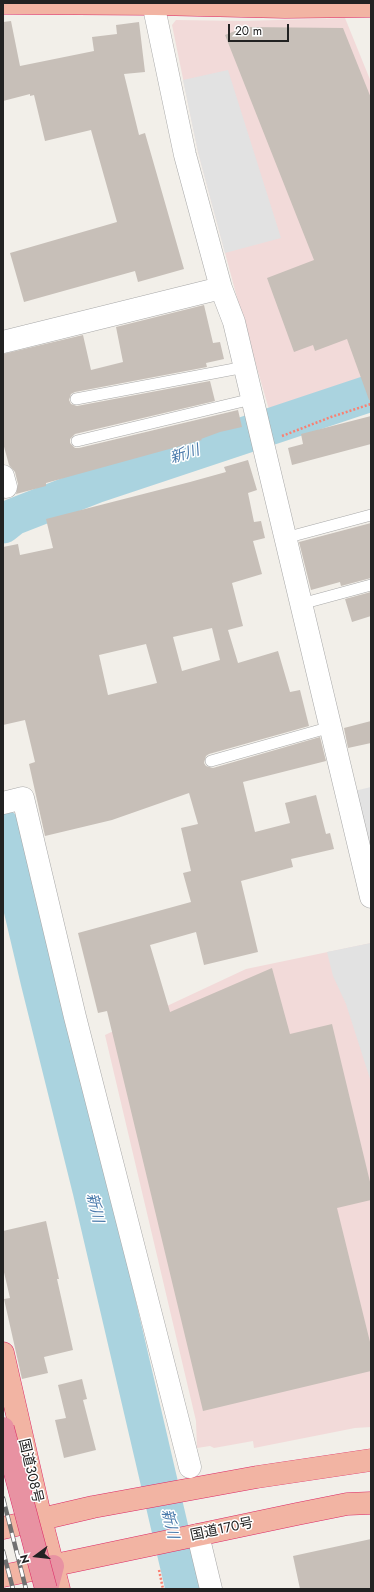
<!DOCTYPE html>
<html>
<head>
<meta charset="utf-8">
<style>
  body { margin:0 }
  #map { position:relative; width:374px; height:1592px; overflow:hidden; background:#f2efe9; font-family:Jost,sans-serif }
  canvas { display:block }
  .frame { position:absolute; inset:0; border:4px solid #222; pointer-events:none }
  .north { position:absolute; left:16px; top:1536px; width:40px; height:40px; -webkit-text-stroke:3px #fff; paint-order:stroke; rotate:255deg; font-size:11px; font-weight:700; line-height:16px; text-align:center; color:#222 }
  .north::after { content:''; display:block; margin:auto; width:14px; height:18px; background:#222; clip-path:polygon(50% 0,100% 100%,50% 72%,0 100%) }
  .scale { position:absolute; left:228px; top:24px; width:61px; height:18px; box-sizing:border-box; border:2px solid #222; border-top:0; padding-left:5px; font-size:12px; line-height:14px; white-space:nowrap; color:#222; -webkit-text-stroke:3px #fff; paint-order:stroke }
</style>
</head>
<body>
<div id="map">
<canvas width="374" height="1592"></canvas>
<div class="frame"></div>
<div class="north">N</div>
<div class="scale">20 m</div>
</div>
<script>
const g = document.querySelector('canvas').getContext('2d');
g.lineJoin = 'round';
function paint(path, color) { g.fillStyle = color; g.fill(path, 'evenodd'); }
function trace(path, color, width, dash) { g.strokeStyle = color; g.lineWidth = width; g.lineCap = dash ? 'butt' : 'round'; g.setLineDash(dash || []); g.stroke(path); }
function label(font, color, halo, rows, align = 'center') {
  g.font = font + ' Jost,"Noto Sans JP",sans-serif'; g.lineWidth = 3; g.setLineDash([]); g.textBaseline = 'middle'; g.strokeStyle = halo; g.fillStyle = color; for (const [text, x, y, turn = 0] of rows) {
    g.save(); g.translate(x, y); g.rotate((+turn || 0) * Math.PI / 180); g.textAlign = isNaN(turn) ? turn : align; if (halo) g.strokeText(text, 0, 0); g.fillText(text, 0, 0); g.restore();
  }
}
paint(new Path2D(`
  M 345,18 L 371,82 L 371,384 L 270,413 L 243,320 L 198,152 L 172,25 L 176,20 L 244,21 Z
  M 371,943 L 371,1427 L 355,1428 L 254,1448 L 253,1441 L 214,1448 L 210,1446 L 197,1448 L 196,1421 L 105,1035 L 246,969 Z`), '#f2dad9');
paint(new Path2D(`
  M 228,70 L 281,238 L 225,253 L 198,152 L 183,80 Z
  M 371,787 L 371,851 L 346,793 Z
  M 371,943 L 371,1082 L 346,1004 L 333,976 L 327,952 Z`), '#e2e2e2');
trace(new Path2D(`
  M 3,525 L 13,517 L 95,485 L 371,393
  M 3,828 L 39,981 L 91,1190 L 184,1589`), '#aad3df', 37);
paint(new Path2D(`
  M 11,21 L 20,66 L 94,51 L 92,37 L 117,34 L 116,25 L 139,22 L 145,72 L 124,74 L 139,135 L 145,133 L 184,269 L 138,282 L 135,271 L 24,302 L 10,253 L 117,222 L 91,130 L 45,141 L 34,95 L 30,96 L 30,94 L 3,101 L 3,22 Z
  M 245,27 L 343,28 L 371,98 L 371,400 L 369,400 L 347,339 L 315,351 L 313,345 L 294,352 L 267,278 L 314,260 L 225,35 Z
  M 204,305 L 213,343 L 220,342 L 224,359 L 206,363 L 207,367 L 75,392 L 71,394 L 69,400 L 71,404 L 77,406 L 210,381 L 215,401 L 75,434 L 70,439 L 70,443 L 75,448 L 79,448 L 238,410 L 242,427 L 220,432 L 201,439 L 202,440 L 46,483 L 46,486 L 16,494 L 18,484 L 15,472 L 9,465 L 3,443 L 3,354 L 83,335 L 91,370 L 123,362 L 116,327 Z
  M 371,416 L 371,444 L 292,465 L 288,448 L 303,444 L 301,434 Z
  M 248,460 L 257,490 L 248,493 L 254,522 L 261,521 L 265,538 L 253,541 L 262,574 L 232,583 L 243,626 L 228,630 L 238,663 L 278,651 L 290,692 L 300,690 L 309,726 L 209,754 L 206,756 L 204,763 L 206,766 L 213,768 L 320,737 L 326,761 L 243,782 L 255,832 L 290,823 L 285,803 L 316,795 L 326,834 L 330,833 L 334,849 L 291,859 L 293,867 L 241,881 L 258,952 L 204,965 L 196,932 L 150,945 L 170,1012 L 272,968 L 290,1034 L 332,1024 L 371,1186 L 371,1200 L 337,1208 L 371,1346 L 371,1371 L 203,1411 L 107,1011 L 98,1013 L 78,933 L 191,902 L 183,873 L 191,871 L 181,828 L 198,824 L 189,793 L 112,820 L 45,836 L 29,764 L 35,762 L 25,720 L 3,725 L 3,547 L 18,544 L 20,555 L 53,548 L 46,519 L 190,482 L 226,472 L 224,467 ZM 212,628 L 220,660 L 182,671 L 173,637 ZM 146,644 L 157,683 L 108,695 L 99,655 Z
  M 371,523 L 371,578 L 341,586 L 340,582 L 311,590 L 299,542 Z
  M 371,592 L 371,616 L 352,622 L 345,599 Z
  M 371,721 L 371,743 L 348,748 L 344,728 Z
  M 46,1221 L 59,1279 L 57,1279 L 73,1350 L 44,1357 L 48,1373 L 22,1379 L 4,1299 L 10,1298 L 3,1268 L 3,1231 Z
  M 82,1379 L 87,1399 L 83,1400 L 96,1450 L 64,1458 L 55,1420 L 66,1418 L 58,1385 Z
  M 371,1539 L 371,1589 L 300,1589 L 293,1556 Z`), '#c7bfb8');
const service = new Path2D(`
  M 76,399 L 245,367
  M 77,441 L 252,399
  M 285,538 L 371,515
  M 301,604 L 371,585
  M 211,761 L 331,727`);
const minor = new Path2D(`
  M 153,3 L 185,155 L 221,288 L 234,322 L 371,897
  M 3,342 L 221,288
  M 3,476 L 6,487
  M 3,803 L 23,798 L 75,1017 L 190,1467
  M 198,1535 L 211,1589`);
const trunk = new Path2D(`
  M 3,3 L 154,4 L 285,7 L 371,6
  M 3,1353 L 41,1519 L 59,1589
  M 3,1528 L 93,1507 L 257,1477 L 371,1460
  M 3,1576 L 297,1514 L 347,1504 L 371,1503`);
const motorway = new Path2D(`
  M 47,1589 L 53,1566`);
trace(service, '#a9a9a9', 12);
trace(minor, '#a9a9a9', 23);
trace(trunk, '#dc2a67', 23);
trace(motorway, '#dc2a67', 23);
trace(new Path2D(`
  M 282,436 L 331,417 L 371,404
  M 159,1570 L 163,1589`), '#fa8072', 2.5, [2, 2]);
trace(service, '#fff', 11);
trace(minor, '#fff', 22);
trace(trunk, '#f2b4a3', 22);
trace(motorway, '#e892a2', 22);
const rail = new Path2D(`
  M 3,1498 L 26,1589
  M 3,1551 L 13,1589`);
trace(rail, '#707070', 4.5);
trace(rail, '#fff', 3, [9]);
const motorwayBridge = new Path2D(`
  M 3,1428 L 46,1589`);
trace(motorwayBridge, '#dc2a67', 23, []);
trace(motorwayBridge, '#e892a2', 22);
label('14px', '#222', '#fff', [
  ["国道308号",30,1471,77],
  ["国道170号",222,1530,-12]
]);
label('italic 15px', '#4a7aab', '#fff', [
  ["新川",185,455,-18],
  ["新川",94,1208,77],
  ["新川",169,1524,77]
]);
</script>
</body>
</html>
